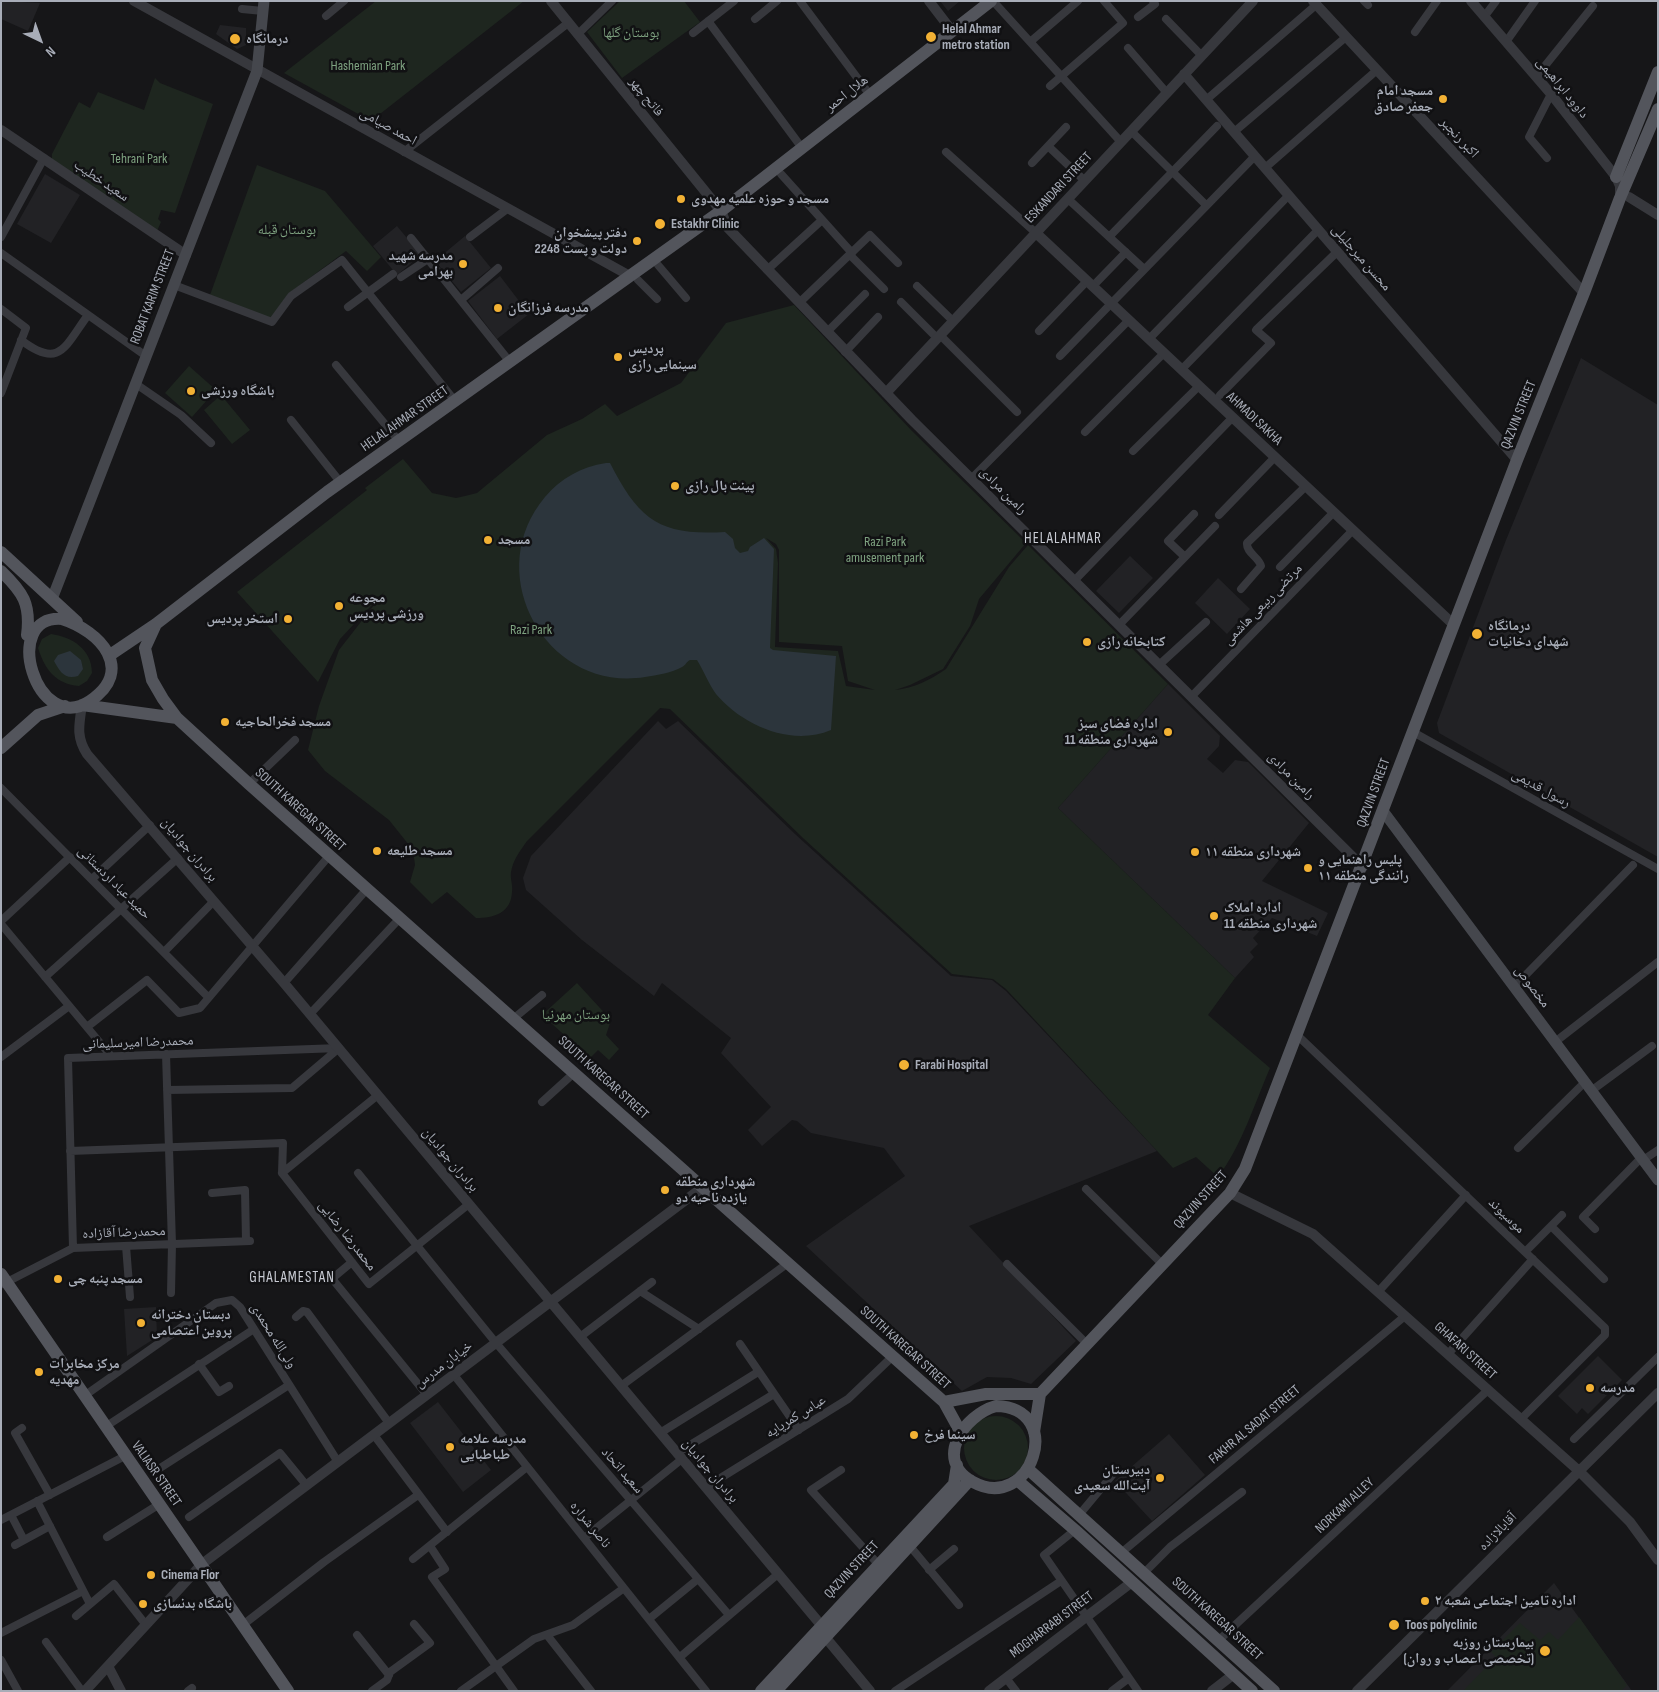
<!DOCTYPE html>
<html>
<head>
<meta charset="utf-8">
<style>
  body { margin:0 }
  #map { position:relative; width:1659px; height:1692px; overflow:hidden; background:#161618; font-family:"Sofia Sans Condensed",sans-serif }
  canvas { display:block }
  .frame { position:absolute; inset:0; border:2px solid #a8adb8; pointer-events:none }
  .north { position:absolute; left:15px; top:15px; width:50px; height:50px; -webkit-text-stroke:4px #111113; paint-order:stroke; rotate:138deg; font-size:14px; font-weight:700; line-height:20px; text-align:center; color:#a8adb8 }
  .north::after { content:''; display:block; margin:auto; width:18px; height:22px; background:#a8adb8; clip-path:polygon(50% 0,100% 100%,50% 72%,0 100%) }
</style>
</head>
<body>
<div id="map">
<canvas width="1659" height="1692"></canvas>
<div class="frame"></div>
<div class="north">N</div>
</div>
<script>
const g = document.querySelector('canvas').getContext('2d');
g.lineJoin = 'round';
function paint(path, color) { g.fillStyle = color; g.fill(path, 'evenodd'); }
function trace(path, color, width, dash) { g.strokeStyle = color; g.lineWidth = width; g.lineCap = dash ? 'butt' : 'round'; g.setLineDash(dash || []); g.stroke(path); }
function label(font, color, halo, rows, align = 'center') {
  g.font = font + ' "Sofia Sans Condensed","Noto Naskh Arabic",sans-serif'; g.lineWidth = 5; g.setLineDash([]); g.textBaseline = 'middle'; g.strokeStyle = halo; g.fillStyle = color; for (const [text, x, y, turn = 0] of rows) {
    g.save(); g.translate(x, y); g.rotate((+turn || 0) * Math.PI / 180); g.textAlign = isNaN(turn) ? turn : align; if (halo) g.strokeText(text, 0, 0); g.fillText(text, 0, 0); g.restore();
  }
}
paint(new Path2D(`
  M 1,1 L 40,3 L 28,31 L 1,19 Z
  M 940,1 L 960,1 L 948,11 Z
  M 220,25 L 246,28 L 246,45 L 237,49 L 216,34 Z
  M 45,174 L 80,195 L 51,243 L 17,224 Z
  M 397,226 L 421,255 L 397,275 L 373,246 Z
  M 465,236 L 491,268 L 461,292 L 435,261 Z
  M 500,276 L 529,314 L 497,339 L 468,301 Z
  M 1581,358 L 1658,405 L 1658,857 L 1439,733 L 1437,723 L 1506,540 Z
  M 1130,556 L 1153,578 L 1119,613 L 1096,591 Z
  M 1218,578 L 1250,609 L 1227,634 L 1195,603 Z
  M 1168,684 L 1220,736 L 1219,746 L 1207,759 L 1223,773 L 1235,760 L 1248,762 L 1309,823 L 1262,881 L 1328,913 L 1317,936 L 1272,918 L 1253,938 L 1258,944 L 1250,952 L 1254,957 L 1235,978 L 1058,808 Z
  M 658,721 L 666,729 L 678,721 L 795,834 L 951,976 L 992,980 L 1006,991 L 1157,1151 L 969,1226 L 1076,1341 L 1031,1384 L 1011,1378 L 987,1377 L 962,1391 L 806,1246 L 905,1176 L 884,1148 L 811,1133 L 797,1121 L 792,1120 L 762,1146 L 748,1130 L 771,1107 L 721,1053 L 731,1038 L 662,983 L 654,996 L 582,940 L 526,890 L 523,878 L 531,856 Z
  M 156,1307 L 157,1337 L 127,1356 L 124,1309 Z
  M 1598,1356 L 1622,1380 L 1588,1414 L 1582,1408 L 1577,1414 L 1558,1396 Z
  M 438,1402 L 491,1470 L 463,1492 L 410,1423 Z
  M 1169,1434 L 1205,1475 L 1152,1521 L 1115,1481 Z
  M 1554,1583 L 1632,1691 L 1447,1691 Z`), '#222225');
paint(new Path2D(`
  M 376,1 L 524,1 L 371,121 L 284,73 Z
  M 620,1 L 684,1 L 700,22 L 622,78 L 587,32 Z
  M 155,78 L 160,83 L 213,104 L 175,213 L 161,210 L 158,219 L 161,222 L 157,231 L 52,159 L 52,154 L 79,102 L 90,108 L 98,92 L 144,110 Z
  M 257,165 L 325,191 L 381,257 L 367,271 L 346,251 L 288,294 L 271,319 L 210,295 Z
  M 794,305 L 911,430 L 1026,543 L 979,599 L 970,626 L 943,669 L 910,685 L 895,690 C 914,688 930,680 946,669 L 1009,567 L 1028,545 L 1168,684 L 1058,808 L 1235,978 L 1208,1015 L 1270,1068 C 1254,1105 1242,1145 1218,1177 L 1196,1157 L 1173,1168 L 1006,989 L 993,979 L 952,974 L 803,838 L 670,709 L 660,708 L 527,841 C 520,851 513,860 511,872 C 510,879 513,885 512,892 C 511,913 494,918 476,918 L 447,892 L 432,904 L 410,882 L 415,865 L 413,850 L 389,820 L 325,771 L 308,750 L 319,706 L 339,650 L 385,591 L 340,639 L 318,682 L 237,592 L 367,490 L 365,488 L 403,459 L 432,493 L 456,498 L 465,496 L 477,493 L 547,435 L 582,419 L 605,404 L 617,416 L 681,383 L 726,323 ZM 766,538 L 776,544 L 779,550 L 779,642 L 842,646 L 848,681 L 875,690 L 846,686 L 838,651 L 775,647 L 778,563 L 776,549 Z
  M 189,366 L 216,390 L 192,417 L 165,393 Z
  M 221,395 L 250,430 L 232,444 L 204,410 Z
  M 51,634 C 72,637 92,649 92,673 L 87,681 L 79,686 C 56,684 45,670 38,648 L 42,639 Z
  M 577,983 L 611,1020 L 606,1035 L 619,1049 L 609,1060 L 598,1050 L 590,1058 L 542,1015 Z
  M964 1448a32 32 0 1 1 64 0a32 32 0 1 1-64 0Z
  M 1579,1617 L 1627,1685 L 1621,1691 L 1463,1691 L 1496,1657 L 1491,1652 L 1520,1623 L 1540,1640 L 1549,1632 L 1558,1640 Z`), '#1e261f');
paint(new Path2D(`
  M 606,463 L 610,463 C 639,520 660,536 725,532 L 733,539 L 735,548 L 740,553 L 748,551 L 750,547 L 764,538 L 774,549 L 770,648 L 773,650 L 836,656 L 831,730 C 791,747 742,725 716,694 C 708,683 704,671 697,660 L 690,660 C 686,662 686,665 682,667 C 672,673 657,675 645,677 C 547,693 480,574 545,497 C 561,478 581,467 606,463 Z
  M 70,651 L 81,660 L 83,669 L 78,676 C 65,680 60,672 54,661 L 58,655 Z`), '#2c353c');
trace(new Path2D(`
  M 800,1 L 870,95
  M 993,1 L 1121,142
  M 1364,1 L 1368,5
  M 242,9 L 263,11
  M 326,16 L 344,1
  M 1138,17 L 1155,4 L 1153,1
  M 1484,17 L 1496,1
  M 755,19 L 777,1
  M 1166,19 L 1202,56
  M 708,21 L 802,148
  M 1415,32 L 1437,1
  M 693,33 L 734,1
  M 578,34 L 612,1
  M 1030,42 L 1078,1
  M 1506,42 L 1535,1
  M 1128,48 L 1167,93
  M 1536,77 L 1593,6
  M 1050,86 L 1123,23 L 1104,1
  M 1206,100 L 1316,5
  M 1131,131 L 1206,205
  M 1234,132 L 1346,37
  M 1048,146 L 1085,181
  M 404,152 L 568,23
  M 946,152 L 1036,233
  M 1547,158 L 1529,137 L 1551,94
  M 1032,163 L 1066,127
  M 1265,168 L 1377,70
  M 781,174 L 852,253
  M 1068,199 L 1144,269
  M 1,237 L 44,158
  M 470,237 L 507,209
  M 1109,237 L 1217,126
  M 411,238 L 510,362
  M 1,253 L 146,356
  M 850,255 L 884,289
  M 658,265 L 686,298
  M 767,270 L 822,220
  M 401,277 L 428,259
  M 638,280 L 657,299
  M 174,285 L 272,322 L 291,296 L 342,260 L 455,401
  M 917,286 L 953,321
  M 1093,286 L 1126,252
  M 461,300 L 498,268
  M 901,302 L 937,338
  M 799,303 L 870,235 L 898,263
  M 348,307 L 393,274
  M 1,309 L 26,328 L 1,393
  M 1039,331 L 1087,281
  M 827,332 L 865,294
  M 940,335 L 1017,412
  M 1149,339 L 1289,195
  M 21,340 C 60,370 65,346 88,315
  M 845,352 L 878,317
  M 1060,356 L 1255,156
  M 336,365 L 399,441
  M 1182,369 L 1318,230
  M 136,384 L 181,415 L 211,443
  M 1220,395 L 1271,343 L 1256,330 L 1337,252
  M 291,420 L 341,483
  M 1085,432 L 1164,353
  M 1133,451 L 1199,386
  M 971,479 L 1129,320
  M 1219,515 L 1275,457
  M 1185,557 L 1168,541 L 1194,514
  M 1280,567 L 1334,512
  M 1074,581 L 1233,417
  M 1241,589 L 1261,566 C 1259,557 1246,553 1247,543 L 1306,486
  M 1119,625 L 1215,526
  M 1159,665 L 1206,622
  M 1191,697 L 1353,530
  M 1413,732 L 1658,869
  M 249,784 L 295,740
  M 1,788 L 208,997
  M 92,879 L 150,825
  M 1,921 L 70,857
  M 1,924 L 111,1056
  M 164,952 L 214,901
  M 45,977 L 178,858
  M 284,983 L 367,889
  M 1514,987 L 1633,865
  M 310,1014 L 400,918
  M 513,1019 L 542,995
  M 87,1027 L 147,980 L 179,1013 L 200,1008 L 329,856
  M 1297,1035 L 1605,1328 L 1605,1335 L 1521,1419
  M 1555,1042 L 1658,962
  M 166,1054 L 172,1244 L 171,1293
  M 1,1057 L 69,1006
  M 167,1090 L 292,1088 L 338,1049
  M 1591,1091 L 1652,1046
  M 542,1102 L 574,1073
  M 1518,1148 L 1585,1082
  M 70,1151 L 283,1143 L 282,1173
  M 1643,1160 L 1658,1150
  M 282,1173 L 369,1284 L 469,1204
  M 282,1173 L 378,1095
  M 358,1173 L 496,1343 L 729,1615
  M 1086,1189 L 1162,1264
  M 212,1193 L 245,1190 L 246,1241
  M 1552,1227 L 1604,1279
  M 1595,1229 L 1583,1217 L 1641,1158
  M 126,1246 L 130,1297
  M 73,1248 L 68,1058 L 339,1048
  M 1525,1252 L 1562,1215
  M 352,1262 L 334,1277 L 334,1281 L 427,1395
  M 1007,1264 L 1088,1345
  M 3,1284 L 73,1248 L 250,1241
  M 640,1291 L 699,1329
  M 1378,1292 L 1466,1195
  M 296,1317 L 303,1311 L 307,1312 L 389,1423
  M 580,1337 L 652,1282
  M 740,1344 L 799,1430
  M 1448,1354 L 1533,1259
  M 199,1364 L 219,1392 L 229,1386
  M 454,1375 L 706,1691
  M 621,1386 L 788,1263
  M 84,1396 L 216,1303 L 232,1300 L 240,1307 L 338,1462
  M 105,1427 L 254,1329
  M 22,1428 L 15,1433 L 50,1495
  M 660,1433 L 758,1372
  M 374,1435 L 447,1532
  M 1574,1439 L 1658,1357
  M 677,1453 L 774,1394
  M 157,1470 L 289,1385
  M 841,1470 L 811,1490 L 878,1564
  M 706,1487 L 848,1399 L 892,1357
  M 37,1501 L 90,1604
  M 11,1515 L 24,1540
  M 1079,1515 L 1114,1473
  M 189,1517 L 280,1453 L 307,1486
  M 1,1520 L 125,1456
  M 1075,1530 L 1044,1555 L 1138,1691
  M 107,1537 L 158,1505
  M 584,1538 L 682,1459
  M 15,1545 L 50,1526
  M 909,1545 L 959,1605
  M 430,1546 L 445,1569 L 432,1577 L 514,1691
  M 1121,1553 L 1405,1316
  M 413,1559 L 527,1467
  M 929,1570 L 954,1549
  M 1144,1573 L 1170,1547 L 1242,1492
  M 76,1616 L 114,1584 L 146,1625
  M 649,1619 L 698,1579
  M 244,1624 L 324,1562 L 418,1495
  M 1,1633 L 83,1591
  M 357,1635 L 389,1675
  M 547,1635 L 591,1691
  M 1219,1640 L 1488,1390
  M 46,1642 L 82,1691
  M 680,1657 L 778,1574
  M 1,1660 L 18,1691
  M 1006,1678 L 1016,1691
  M 188,1691 L 192,1688
  M 372,1691 L 387,1680 L 390,1672 L 430,1643 L 414,1624
  M 461,1691 L 534,1639 L 573,1625 L 624,1588
  M 895,1691 L 1061,1581
  M 1112,1691 L 1129,1678`), '#37383d', 8);
trace(new Path2D(`
  M 134,1 L 630,276
  M 551,1 L 721,211 L 728,228 L 912,420 L 1363,867
  M 929,1 L 952,31
  M 1313,1 L 1584,293
  M 1471,1 L 1551,94 L 1616,177 L 1620,186 L 1620,197
  M 1184,74 L 1517,460
  M 1,130 L 186,255
  M 1629,197 L 1658,215
  M 1036,233 L 1454,625
  M 886,393 L 1253,1
  M 82,705 C 79,725 76,737 87,754 L 284,983 L 821,1625
  M 1230,1193 L 1313,1234 L 1579,1471 L 1630,1522 L 1658,1560
  M 826,1638 L 870,1691
  M 108,1666 L 121,1691
  M 85,1691 L 202,1564 L 703,1187
  M 989,1691 L 1132,1582
  M 1212,1691 L 1234,1674
  M 1357,1691 L 1658,1393`), '#37383d', 10);
trace(new Path2D(`
  M 52,599 L 257,71 L 264,1
  M 1383,811 L 1658,1180`), '#45474d', 11);
trace(new Path2D(`
  M 1616,177 L 1658,72
  M 1,552 L 77,622
  M 1,571 C 23,592 31,604 27,635
  M 62,619 C 100,631 136,670 90,701 C 36,737 0,614 62,619 Z
  M 156,624 L 145,648 L 152,680 L 163,699 L 177,718 L 249,784 L 944,1402 L 960,1431
  M 110,655 L 156,624 L 327,492 L 721,211 L 991,1
  M 82,705 L 177,718
  M 1,748 L 38,715 L 65,706
  M 1,1274 L 288,1691
  M 944,1402 L 986,1394 L 1040,1394
  M 996,1406 C 1067,1408 1031,1514 973,1482 C 933,1460 964,1415 996,1406 Z
  M 1034,1432 L 1040,1394 L 1230,1193 L 1245,1169 L 1517,460 L 1584,293 L 1620,198 L 1658,109
  M 1028,1469 L 1274,1691
  M 1017,1480 L 1075,1530 L 1252,1691
  M 761,1691 L 954,1484 L 957,1465
  M 776,1691 L 970,1480`), '#53555c', 12);
for (const [x, y, r, color] of [
  [931,37,6,"#f2b134"],
  [235,39,6,"#f2b134"],
  [1443,99,5,"#f2b134"],
  [681,199,5,"#f2b134"],
  [660,224,6,"#f2b134"],
  [637,241,5,"#f2b134"],
  [463,264,5,"#f2b134"],
  [498,308,5,"#f2b134"],
  [618,357,5,"#f2b134"],
  [191,391,5,"#f2b134"],
  [675,486,5,"#f2b134"],
  [488,540,5,"#f2b134"],
  [339,606,5,"#f2b134"],
  [288,619,5,"#f2b134"],
  [1477,634,6,"#f2b134"],
  [1087,642,5,"#f2b134"],
  [225,722,5,"#f2b134"],
  [1168,732,5,"#f2b134"],
  [377,851,5,"#f2b134"],
  [1195,852,5,"#f2b134"],
  [1308,868,5,"#f2b134"],
  [1214,916,5,"#f2b134"],
  [904,1065,6,"#f2b134"],
  [665,1190,5,"#f2b134"],
  [58,1279,5,"#f2b134"],
  [141,1323,5,"#f2b134"],
  [39,1372,5,"#f2b134"],
  [1590,1388,5,"#f2b134"],
  [914,1435,5,"#f2b134"],
  [450,1447,5,"#f2b134"],
  [1160,1478,5,"#f2b134"],
  [151,1575,5,"#f2b134"],
  [1425,1601,5,"#f2b134"],
  [143,1604,5,"#f2b134"],
  [1394,1625,6,"#f2b134"],
  [1545,1651,6,"#f2b134"]
]) { const dot = new Path2D(); dot.arc(x, y, r, 0, 2 * Math.PI); g.fillStyle = color; g.fill(dot); trace(dot, '#111113', 2); }
label('bold 14px', '#a8adb8', '#111113', [
  ["Helal Ahmar",942,29],
  ["metro station",942,45],
  ["درمانگاه",246,39],
  ["مسجد امام",1433,91,"right"],
  ["جعفر صادق",1433,107,"right"],
  ["مسجد و حوزه علمیه مهدوی",691,199],
  ["Estakhr Clinic",671,224],
  ["دفتر پیشخوان",627,233,"right"],
  ["دولت و پست 2248",627,249,"right"],
  ["مدرسه شهید",453,256,"right"],
  ["بهرامی",453,272,"right"],
  ["مدرسه فرزانگان",508,308],
  ["پردیس",628,349],
  ["سینمایی رازی",628,365],
  ["باشگاه ورزشی",201,391],
  ["پینت بال رازی",685,486],
  ["مسجد",498,540],
  ["مجوعه",349,598],
  ["ورزشی پردیس",349,614],
  ["استخر پردیس",278,619,"right"],
  ["درمانگاه",1488,626],
  ["شهدای دخانیات",1488,642],
  ["کتابخانه رازی",1097,642],
  ["مسجد فخرالحاجیه",235,722],
  ["اداره فضای سبز",1158,724,"right"],
  ["شهرداری منطقه 11",1158,740,"right"],
  ["مسجد طلیعه",387,851],
  ["شهرداری منطقه ۱۱",1205,852],
  ["پلیس راهنمایی و",1318,860],
  ["رانندگی منطقه ۱۱",1318,876],
  ["اداره املاک",1224,908],
  ["شهرداری منطقه 11",1224,924],
  ["Farabi Hospital",915,1065],
  ["شهرداری منطقه",675,1182],
  ["یازده ناحیه دو",675,1198],
  ["مسجد پنبه چی",68,1279],
  ["دبستان دخترانه",151,1315],
  ["پروین اعتصامی",151,1331],
  ["مرکز مخابرات",49,1364],
  ["مهدیه",49,1380],
  ["مدرسه",1600,1388],
  ["سینما فرخ",924,1435],
  ["مدرسه علامه",460,1439],
  ["طباطبایی",460,1455],
  ["دبیرستان",1150,1470,"right"],
  ["آیت‌الله سعیدی",1150,1486,"right"],
  ["Cinema Flor",161,1575],
  ["اداره تامین اجتماعی شعبه ۲",1435,1601],
  ["باشگاه بدنسازی",153,1604],
  ["Toos polyclinic",1405,1625],
  ["بیمارستان روزبه",1534,1643,"right"],
  ["(تخصصی اعصاب و روان)",1534,1659,"right"]
], 'left');
label('14px', '#7fa381', '#111113', [
  ["بوستان گلها",631,33],
  ["Hashemian Park",368,66],
  ["Tehrani Park",139,159],
  ["بوستان قبله",287,230],
  ["Razi Park",885,542],
  ["amusement park",885,558],
  ["Razi Park",531,630],
  ["بوستان مهرنیا",576,1015]
]);
label('14px', '#a8adb8', '#111113', [
  ["داوود ابراهیمی",1562,88,51],
  ["هلال احمر",847,94,-38],
  ["فاتح چهر",646,97,51],
  ["احمد صیامی",388,127,29],
  ["اکبر رنجبر",1459,138,47],
  ["سعید خطیب",101,181,34],
  ["ESKANDARI STREET",1059,188,-47],
  ["محسن میرجلیلی",1361,258,49],
  ["ROBAT KARIM STREET",153,297,-69],
  ["QAZVIN STREET",1519,415,-68],
  ["HELAL AHMAR STREET",405,419,-35],
  ["AHMADI SAKHA",1254,419,43],
  ["رامین مرادی",1003,491,45],
  ["مرتضی ربیعی هاشمی",1263,605,-46],
  ["رامین مرادی",1291,776,45],
  ["رسول قدیمی",1541,789,29],
  ["QAZVIN STREET",1374,793,-70],
  ["SOUTH KAREGAR STREET",300,810,42],
  ["برادران جوادیان",189,850,50],
  ["حمید عباد اردستانی",114,883,45],
  ["مخصوص",1532,987,53],
  ["محمدرضا امیرسلیمانی",138,1043,-2],
  ["SOUTH KAREGAR STREET",603,1078,42],
  ["برادران جوادیان",450,1160,50],
  ["QAZVIN STREET",1201,1200,-48],
  ["موسیوند",1506,1216,44],
  ["محمدرضا آقازاده",124,1233,-2],
  ["محمدرضا رضایی",347,1236,52],
  ["ولی‌الله محمدی",273,1336,58],
  ["SOUTH KAREGAR STREET",905,1348,42],
  ["GHAFARI STREET",1465,1351,42],
  ["خیابان مدرس",444,1365,-37],
  ["عباس کمرپایه",796,1417,-32],
  ["FAKHR AL SADAT STREET",1255,1425,-40],
  ["سعید اتحاد",622,1471,49],
  ["برادران جوادیان",710,1471,50],
  ["VALIASR STREET",156,1474,55],
  ["NORKAMI ALLEY",1345,1506,-43],
  ["ناصر شراره",590,1525,51],
  ["آقابالازاده",1498,1532,-45],
  ["QAZVIN STREET",852,1570,-47],
  ["SOUTH KAREGAR STREET",1217,1619,42],
  ["MOGHARRABI STREET",1052,1625,-37]
]);
g.letterSpacing = '1px';
label('15px', '#c9ccd4', '#111113', [
  ["HELALAHMAR",1063,539],
  ["GHALAMESTAN",292,1278]
]);
g.letterSpacing = '0px';
</script>
</body>
</html>
